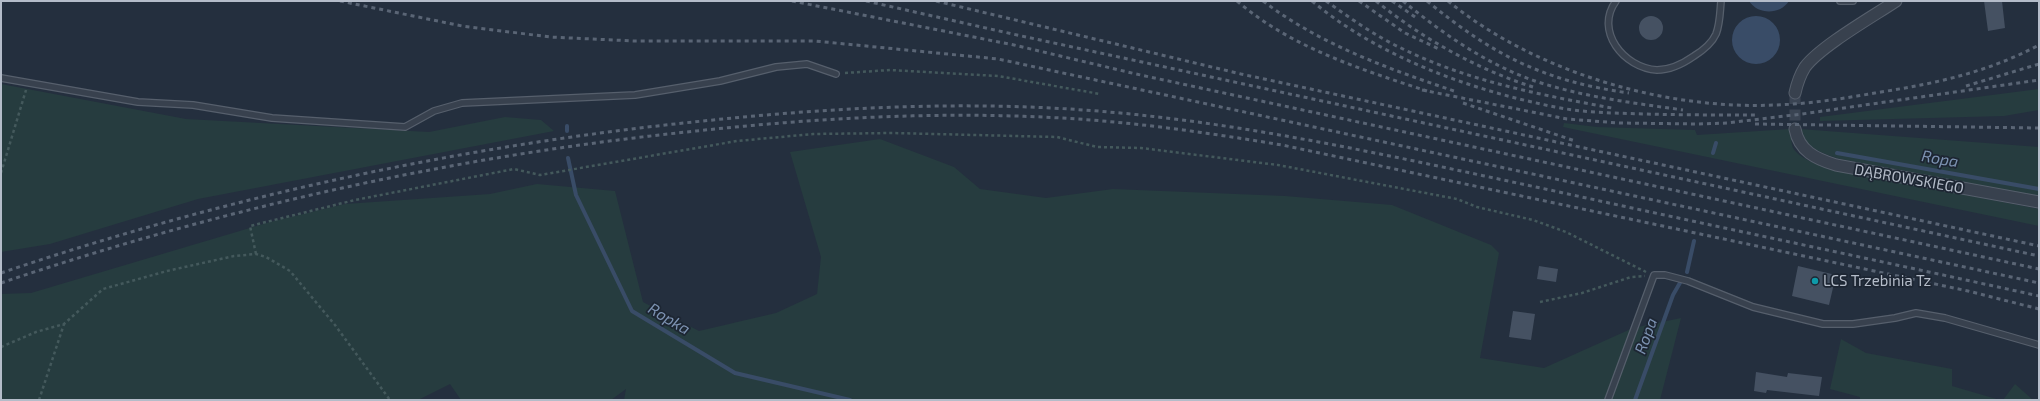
<!DOCTYPE html>
<html>
<head>
<meta charset="utf-8">
<style>
  body { margin:0 }
  #map { position:relative; width:2040px; height:401px; overflow:hidden; background:#242f3e; font-family:"Exo 2",sans-serif }
  canvas { display:block }
  .frame { position:absolute; inset:0; border:2px solid #b4bcc9; pointer-events:none }
</style>
</head>
<body>
<div id="map">
<canvas width="2040" height="401"></canvas>
<div class="frame"></div>
</div>
<script>
const g = document.querySelector('canvas').getContext('2d');
g.lineJoin = 'round';
function paint(path, color) { g.fillStyle = color; g.fill(path, 'evenodd'); }
function trace(path, color, width, dash) { g.strokeStyle = color; g.lineWidth = width; g.lineCap = dash ? 'butt' : 'round'; g.setLineDash(dash || []); g.stroke(path); }
function label(font, color, halo, rows, align = 'center') {
  g.font = font + ' "Exo 2",sans-serif'; g.lineWidth = 3.5; g.setLineDash([]); g.textBaseline = 'middle'; g.strokeStyle = halo; g.fillStyle = color; for (const [text, x, y, turn = 0] of rows) {
    g.save(); g.translate(x, y); g.rotate((+turn || 0) * Math.PI / 180); g.textAlign = isNaN(turn) ? turn : align; if (halo) g.strokeText(text, 0, 0); g.fillText(text, 0, 0); g.restore();
  }
}
paint(new Path2D(`
  M 1,84 L 186,119 L 429,132 L 505,117 L 541,120 L 554,131 L 198,199 L 50,244 L 1,252 Z
  M 2039,89 L 2039,110 L 2004,116 L 1820,121 L 1820,117 Z
  M 1564,123 L 1597,127 L 1695,130 L 1697,135 L 1790,129 C 1791,135 1791,143 1793,148 C 1802,163 1834,170 1851,173 L 2039,209 L 2039,226 L 1563,127 Z
  M 1800,129 L 2039,147 L 2039,196 L 1840,159 C 1822,153 1805,148 1800,129 Z
  M 880,139 L 954,167 L 980,189 L 1046,198 L 1113,189 L 1285,196 L 1392,205 L 1491,245 L 1499,253 L 1480,358 L 1544,368 L 1633,328 L 1681,318 L 1660,400 L 624,400 L 626,389 L 611,400 L 461,400 L 450,384 L 418,400 L 1,400 L 1,294 L 31,293 L 270,222 L 345,204 L 490,194 L 537,184 L 615,191 L 643,302 L 699,331 L 776,313 L 817,294 L 821,257 L 790,152 Z
  M 1841,339 L 1866,353 L 1952,369 L 1952,386 L 2000,400 L 1860,400 L 1860,397 L 1830,389 Z
  M 2015,384 L 2033,400 L 2003,400 Z`), '#263c3f');
paint(new Path2D(`
  M 1749,1 L 1789,1 C 1780,15 1758,15 1749,1 Z
  M1732 40a24 24 0 1 1 48 0a24 24 0 1 1-48 0Z`), '#394c67');
trace(new Path2D(`
  M 567,131 L 567,126
  M 1713,153 L 1716,143
  M 1837,153 L 2039,189
  M 568,158 L 576,195 L 632,311 L 735,373 L 850,400
  M 1687,272 L 1694,241
  M 1635,400 L 1673,295 L 1681,281`), '#394c67', 4);
paint(new Path2D(`
  M 1984,1 L 2002,1 L 2005,28 L 1988,31 Z
  M1639 28a12 12 0 1 1 24 0a12 12 0 1 1-24 0Z
  M 1539,266 L 1558,269 L 1556,282 L 1537,279 Z
  M 1798,266 L 1836,275 L 1829,305 L 1792,296 Z
  M 1513,311 L 1535,314 L 1531,340 L 1509,337 Z
  M 1756,372 L 1787,377 L 1788,373 L 1822,377 L 1819,396 L 1767,390 L 1766,393 L 1754,391 Z`), '#455162');
trace(new Path2D(`
  M 1795,93 L 1795,129`), '#3a4453', 11, [11, 5.5]);
const service = new Path2D(`
  M 1616,1 C 1594,31 1624,68 1657,70 C 1670,70 1684,63 1694,56 C 1702,51 1712,43 1716,34 C 1720,24 1720,12 1721,1
  M 1840,1 L 1853,1
  M 1,78 L 138,102 L 193,105 L 272,118 L 405,127 L 434,111 L 462,103 L 635,95 L 720,81 L 776,67 L 807,64 L 836,74
  M 1608,400 L 1654,275 L 1665,275 L 1688,281 L 1753,307 L 1823,324 L 1853,324 L 1895,318 L 1916,313 L 1945,318 L 2039,345`);
const minor = new Path2D(`
  M 1795,93 C 1797,84 1800,75 1805,67 C 1821,46 1872,17 1896,1
  M 1795,129 C 1799,151 1816,159 1836,165 L 2039,202`);
trace(service, '#565f6c', 8);
trace(minor, '#565f6c', 13);
trace(new Path2D(`
  M 845,73 L 890,70 L 998,76 L 1100,94
  M 1,173 L 26,90
  M 256,254 L 250,226 L 355,200 L 514,169 L 540,175 L 737,141 L 813,134 L 893,133 L 1057,137 L 1097,147 L 1141,148 L 1278,165 L 1457,199 L 1477,207 L 1533,220 L 1566,232 L 1646,272
  M 1540,302 L 1582,293 L 1631,277 L 1645,276
  M 1,347 L 36,332 L 64,324 L 103,289 L 167,271 L 234,256 L 256,254 L 266,257 L 290,271 L 335,325 L 390,400
  M 39,400 L 64,324`), '#44595c', 2.5, [3, 3]);
trace(service, '#38414e', 5.5);
trace(minor, '#38414e', 11);
trace(new Path2D(`
  M 340,1 L 462,26 L 550,37 L 634,41 L 815,41 L 998,59 L 2039,283
  M 792,1 L 1014,45 L 1136,74 L 2039,269
  M 866,1 L 1017,35 L 2039,256
  M 936,1 L 1241,74 L 2039,246
  M 1237,1 C 1292,48 1360,69 1427,91
  M 1263,1 C 1321,45 1389,69 1457,92
  M 1312,1 C 1379,57 1470,90 1555,107 C 1585,113 1615,113 1646,114 C 1682,115 1719,115 1755,115
  M 1326,1 C 1350,18 1375,36 1401,48 C 1467,81 1541,95 1612,108
  M 1359,1 L 1405,33 L 1439,49
  M 1376,1 C 1422,38 1476,69 1533,87
  M 1392,1 L 1418,19
  M 1403,1 C 1442,33 1486,64 1535,81 C 1583,97 1634,103 1683,110
  M 1427,1 C 1493,55 1543,81 1629,93
  M 1448,1 C 1535,72 1664,110 1775,105 C 1811,104 1846,98 1881,92 C 1938,83 1988,72 2039,45
  M 1966,86 L 2039,64
  M 1422,90 L 1567,119 L 1619,123 L 1697,124 L 1727,123 L 1802,114 L 2039,80
  M 1463,103 L 1575,141
  M 1755,124 L 2039,128
  M 1,273 C 228,196 465,145 703,121 C 837,107 973,100 1109,112 C 1258,125 1404,159 1550,190 C 1713,226 1876,260 2039,296
  M 1,283 C 226,207 460,155 696,131 C 817,118 939,111 1061,118 C 1135,122 1209,133 1282,145 L 1968,291 L 2039,309`), '#5a6575', 3, [4, 4]);
for (const [x, y, r, color] of [
  [1815,281,4,"#0f9aa8"]
]) { const dot = new Path2D(); dot.arc(x, y, r, 0, 2 * Math.PI); g.fillStyle = color; g.fill(dot); trace(dot, '#1d2633', 1.5); }
label('15px', '#b4bcc9', '#1d2633', [
  ["DĄBROWSKIEGO",1909,179,10]
]);
label('15px', '#b4bcc9', '#1d2633', [
  ["LCS Trzebinia Tz",1823,281]
], 'left');
label('italic 16px', '#7c92b1', '#1d2633', [
  ["Ropa",1940,159,10],
  ["Ropka",669,319,31],
  ["Ropa",1646,336,-70]
]);
</script>
</body>
</html>
